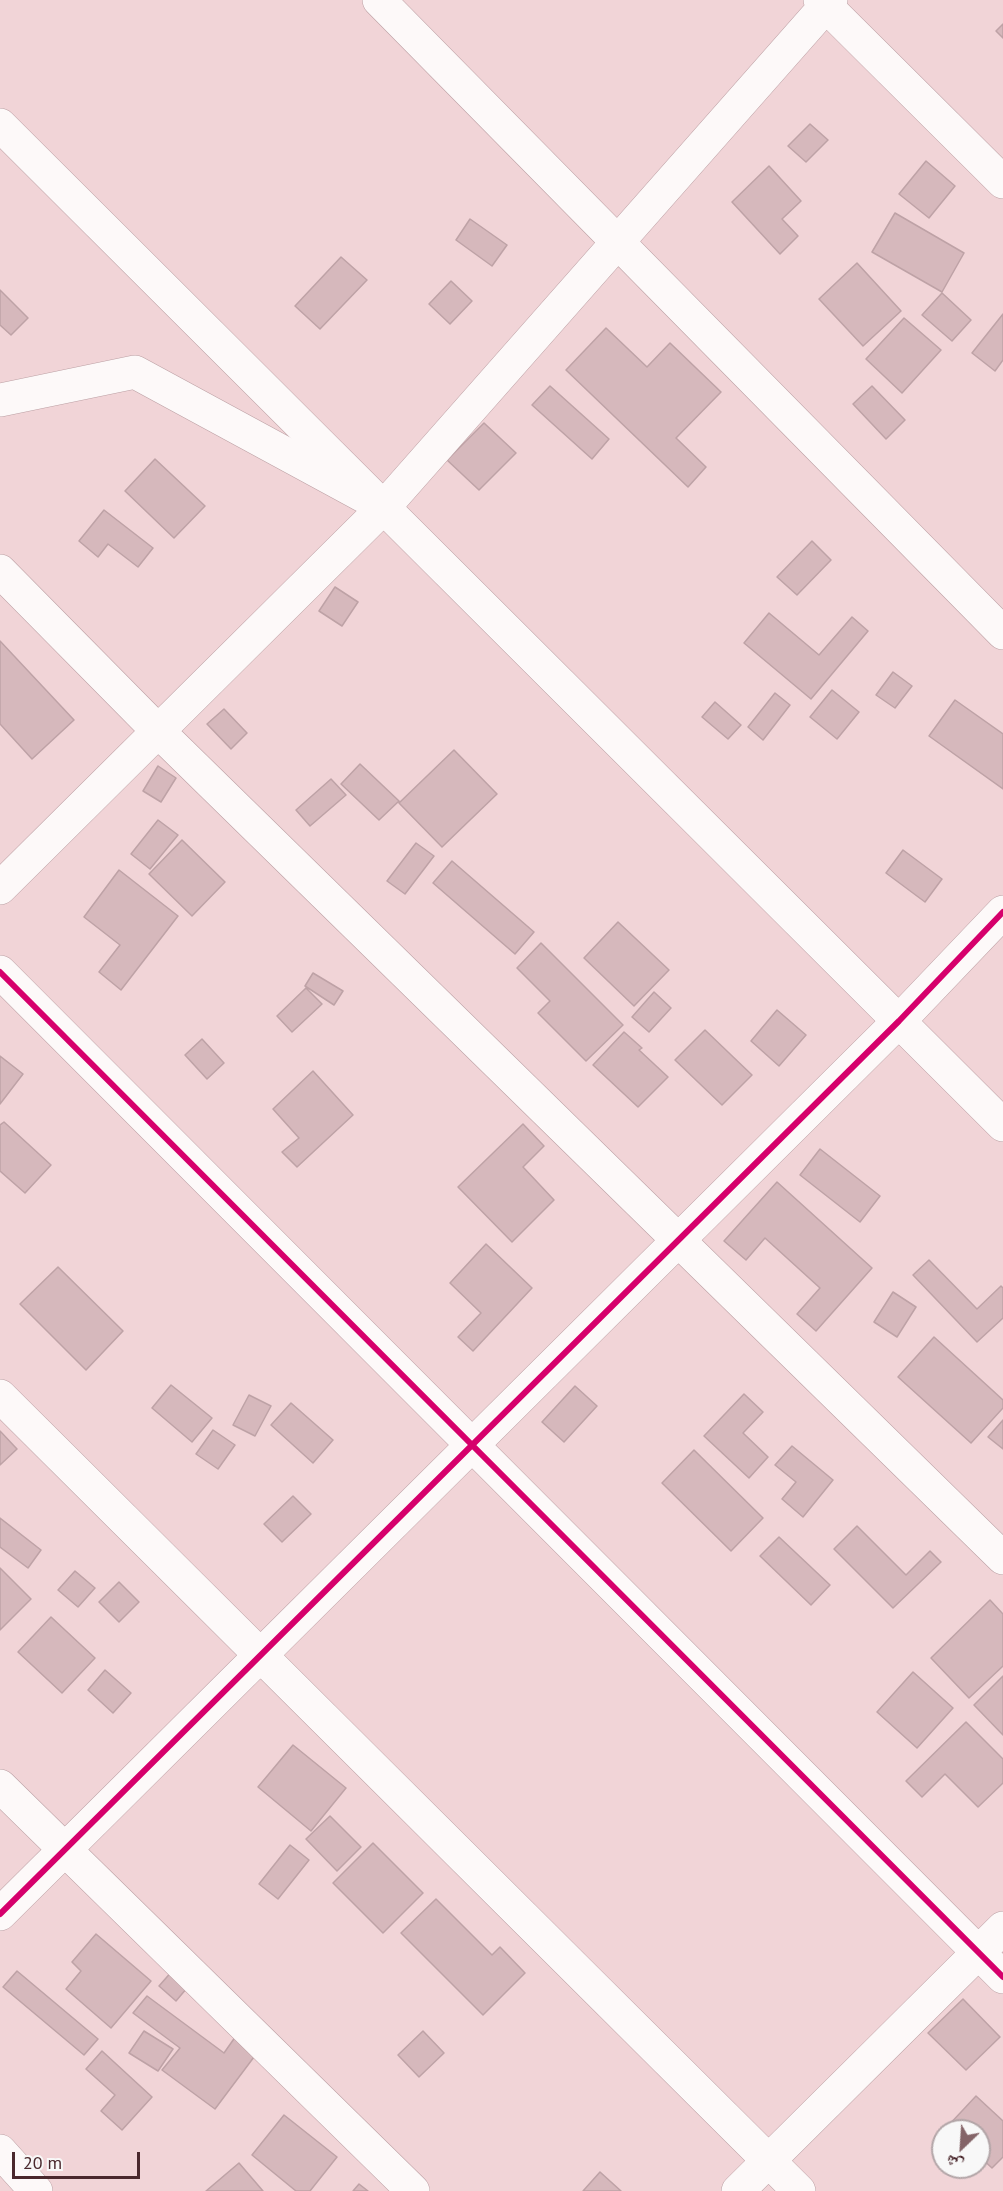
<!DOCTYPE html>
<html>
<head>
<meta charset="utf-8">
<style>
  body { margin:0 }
  #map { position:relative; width:1003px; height:2191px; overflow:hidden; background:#f1d4d7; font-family:"PT Sans","Noto Naskh Arabic",sans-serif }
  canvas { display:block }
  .north { position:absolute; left:931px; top:2119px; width:60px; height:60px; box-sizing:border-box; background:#f8f8f8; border:2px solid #b2a5a7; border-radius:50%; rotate:205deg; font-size:16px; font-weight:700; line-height:24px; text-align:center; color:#4a282d }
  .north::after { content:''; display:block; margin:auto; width:21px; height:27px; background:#846468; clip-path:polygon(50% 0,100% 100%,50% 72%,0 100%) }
  .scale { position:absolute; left:12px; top:2152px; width:128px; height:27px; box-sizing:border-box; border:3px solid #4a282d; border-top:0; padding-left:8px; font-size:18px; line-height:21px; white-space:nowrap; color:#4a282d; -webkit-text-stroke:4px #f8f8f8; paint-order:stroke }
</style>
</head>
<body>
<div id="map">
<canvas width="1003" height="2191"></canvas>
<div class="north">ش</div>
<div class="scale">20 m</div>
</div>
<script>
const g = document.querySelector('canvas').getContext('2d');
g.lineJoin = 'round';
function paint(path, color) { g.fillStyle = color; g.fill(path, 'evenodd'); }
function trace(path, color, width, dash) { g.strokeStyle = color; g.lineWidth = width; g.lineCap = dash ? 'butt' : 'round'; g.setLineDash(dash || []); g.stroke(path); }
const building = new Path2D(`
  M 1003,24 L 1003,38 L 996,31 Z
  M 810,124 L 828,140 L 806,162 L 788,146 Z
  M 926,161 L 955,186 L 929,218 L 899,194 Z
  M 769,166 L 801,201 L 782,219 L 798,236 L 780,254 L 732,202 Z
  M 895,213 L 964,253 L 942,292 L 872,252 Z
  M 470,219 L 507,245 L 492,266 L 456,240 Z
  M 341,257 L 367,280 L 320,329 L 295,306 Z
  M 857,263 L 901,311 L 863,346 L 819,299 Z
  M 451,281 L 472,301 L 450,324 L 429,304 Z
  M 0,290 L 28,318 L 11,335 L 0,325 Z
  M 942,293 L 971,320 L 952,341 L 922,315 Z
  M 1003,314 L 1003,360 L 995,371 L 972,353 Z
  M 904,318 L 941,350 L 902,393 L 866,359 Z
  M 606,328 L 647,367 L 670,343 L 721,392 L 676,438 L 706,467 L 688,487 L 566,370 Z
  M 550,386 L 609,439 L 592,459 L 532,405 Z
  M 872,386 L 905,420 L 886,439 L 853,404 Z
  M 484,423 L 516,453 L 479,490 L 447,460 Z
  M 155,459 L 205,506 L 174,538 L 125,491 Z
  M 104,510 L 153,548 L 138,567 L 108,544 L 98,557 L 79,541 Z
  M 812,541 L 831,560 L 797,595 L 777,577 Z
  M 335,587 L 358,602 L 342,626 L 319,611 Z
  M 769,613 L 819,655 L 852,617 L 868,631 L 811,699 L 744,643 Z
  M 0,641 L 74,720 L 32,759 L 0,724 Z
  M 893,672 L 912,686 L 895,708 L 876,695 Z
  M 832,690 L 859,712 L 837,739 L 810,717 Z
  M 775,693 L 790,705 L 763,740 L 748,727 Z
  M 955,700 L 1003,734 L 1003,789 L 929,736 Z
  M 715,702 L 741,725 L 728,739 L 702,717 Z
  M 224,709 L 247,733 L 231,749 L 207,724 Z
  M 454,750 L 497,794 L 442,847 L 399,803 Z
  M 360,764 L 399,801 L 379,820 L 341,784 Z
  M 158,766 L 176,778 L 161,802 L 143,791 Z
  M 331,779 L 346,795 L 310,826 L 296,810 Z
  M 158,820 L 178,835 L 150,869 L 131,854 Z
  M 182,840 L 225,882 L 192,916 L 149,874 Z
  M 416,843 L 434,856 L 405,894 L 387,881 Z
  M 903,850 L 942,879 L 925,902 L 886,873 Z
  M 452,861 L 534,932 L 515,954 L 433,883 Z
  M 119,870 L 178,916 L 121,990 L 99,972 L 120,945 L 84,917 Z
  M 618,922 L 669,970 L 634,1006 L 584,958 Z
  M 541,943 L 623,1025 L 586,1061 L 538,1013 L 550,1001 L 517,968 Z
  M 313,973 L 343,991 L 334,1005 L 305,986 Z
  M 306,988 L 322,1004 L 292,1032 L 277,1016 Z
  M 654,992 L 671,1008 L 649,1032 L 632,1017 Z
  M 777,1010 L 806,1035 L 779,1066 L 751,1041 Z
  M 705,1030 L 752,1075 L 722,1105 L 675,1060 Z
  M 624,1032 L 642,1048 L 639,1050 L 668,1077 L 638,1107 L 593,1065 Z
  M 202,1039 L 224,1063 L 207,1079 L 185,1055 Z
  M 0,1056 L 23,1074 L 0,1104 Z
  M 313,1071 L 353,1115 L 297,1167 L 282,1152 L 299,1138 L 273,1109 Z
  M 4,1122 L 51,1165 L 25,1193 L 0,1171 L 0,1125 Z
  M 523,1124 L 544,1146 L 523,1167 L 554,1200 L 512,1242 L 458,1187 Z
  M 820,1149 L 880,1196 L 860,1222 L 800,1175 Z
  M 777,1182 L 872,1268 L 816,1331 L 797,1314 L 820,1288 L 765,1238 L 746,1260 L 724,1241 Z
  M 486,1244 L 532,1288 L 473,1351 L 458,1337 L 481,1313 L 450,1283 Z
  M 929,1260 L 977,1309 L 1001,1286 L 1003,1288 L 1003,1318 L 977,1342 L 913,1275 Z
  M 58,1267 L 123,1331 L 86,1370 L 20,1304 Z
  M 893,1292 L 916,1307 L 897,1337 L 874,1322 Z
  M 934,1337 L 1003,1400 L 1003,1408 L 971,1443 L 898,1377 Z
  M 171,1385 L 212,1418 L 192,1442 L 152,1408 Z
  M 575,1386 L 597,1406 L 564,1442 L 542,1422 Z
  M 744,1394 L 763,1412 L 743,1433 L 768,1457 L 749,1478 L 704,1436 Z
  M 249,1395 L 271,1406 L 255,1436 L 233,1425 Z
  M 291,1403 L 333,1440 L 313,1463 L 271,1425 Z
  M 1003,1420 L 1003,1449 L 988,1437 Z
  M 213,1430 L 235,1445 L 218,1469 L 196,1454 Z
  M 0,1431 L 17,1449 L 0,1465 Z
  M 792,1446 L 833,1480 L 803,1517 L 782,1499 L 796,1482 L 775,1465 Z
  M 694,1450 L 763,1518 L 731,1551 L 662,1483 Z
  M 293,1496 L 311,1514 L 282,1542 L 264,1524 Z
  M 0,1518 L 41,1550 L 28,1568 L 0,1547 Z
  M 857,1526 L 906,1575 L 930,1551 L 941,1562 L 893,1608 L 834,1549 Z
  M 779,1537 L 830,1585 L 811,1605 L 760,1556 Z
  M 0,1568 L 31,1599 L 0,1630 Z
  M 75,1571 L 95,1588 L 78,1607 L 58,1590 Z
  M 119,1582 L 139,1602 L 119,1622 L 99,1602 Z
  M 990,1600 L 1003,1614 L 1003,1666 L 969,1698 L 931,1658 Z
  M 51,1617 L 95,1658 L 62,1693 L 18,1652 Z
  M 105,1670 L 131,1693 L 113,1713 L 88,1690 Z
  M 913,1672 L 953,1708 L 917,1748 L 877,1712 Z
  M 1003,1676 L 1003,1735 L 974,1705 Z
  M 966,1722 L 1003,1759 L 1003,1783 L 978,1807 L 945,1774 L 922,1797 L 906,1781 Z
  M 293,1745 L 346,1788 L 311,1831 L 258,1787 Z
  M 330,1816 L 361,1847 L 337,1871 L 306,1839 Z
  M 373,1843 L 423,1893 L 383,1933 L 333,1883 Z
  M 290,1845 L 309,1860 L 278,1899 L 259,1884 Z
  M 436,1899 L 492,1955 L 500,1947 L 525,1973 L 483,2015 L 401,1933 Z
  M 96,1934 L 151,1981 L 111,2028 L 66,1989 L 81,1971 L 72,1962 Z
  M 181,1961 L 198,1975 L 176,2001 L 159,1986 Z
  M 17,1971 L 98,2039 L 84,2055 L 3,1987 Z
  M 147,1996 L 224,2053 L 238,2033 L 260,2049 L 215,2109 L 162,2070 L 180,2048 L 133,2013 Z
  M 963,1999 L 1000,2037 L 966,2070 L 928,2033 Z
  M 144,2031 L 173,2049 L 158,2071 L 129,2053 Z
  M 423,2031 L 444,2053 L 419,2077 L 398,2055 Z
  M 102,2051 L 152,2097 L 122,2130 L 101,2111 L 115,2095 L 86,2069 Z
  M 976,2096 L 1003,2121 L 1003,2157 L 992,2168 L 979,2156 L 979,2131 L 952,2131 L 947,2127 Z
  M 284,2115 L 337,2157 L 310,2191 L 296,2191 L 252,2155 Z
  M 239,2163 L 263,2191 L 206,2191 Z
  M 600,2172 L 621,2191 L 583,2191 Z
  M 359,2184 L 368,2191 L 353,2191 Z`);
paint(building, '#d6b8bc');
trace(building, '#bea2a6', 1.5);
const street = new Path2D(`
  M 379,0 L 1003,633
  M 820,0 L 1003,182
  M 0,400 L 135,372 L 371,500
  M 0,571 L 158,731 L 1003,1558
  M 0,888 L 384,507 L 831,0
  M 0,972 L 1003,1977
  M 0,1396 L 799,2191
  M 0,1786 L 413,2191
  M 0,1914 L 899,1021 L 1003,912
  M 0,2151 L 36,2191
  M 738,2191 L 1003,1928`);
const secondary = new Path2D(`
  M 0,125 L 1003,1125`);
trace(street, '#bb9fa3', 34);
trace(secondary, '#bb9fa3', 34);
trace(street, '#fdf9f9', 33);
trace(secondary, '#fdf9f9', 33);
trace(new Path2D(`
  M 0,972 L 1003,1977
  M 0,1914 L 899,1021 L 1003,912`), '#d6006c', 6);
</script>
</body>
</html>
